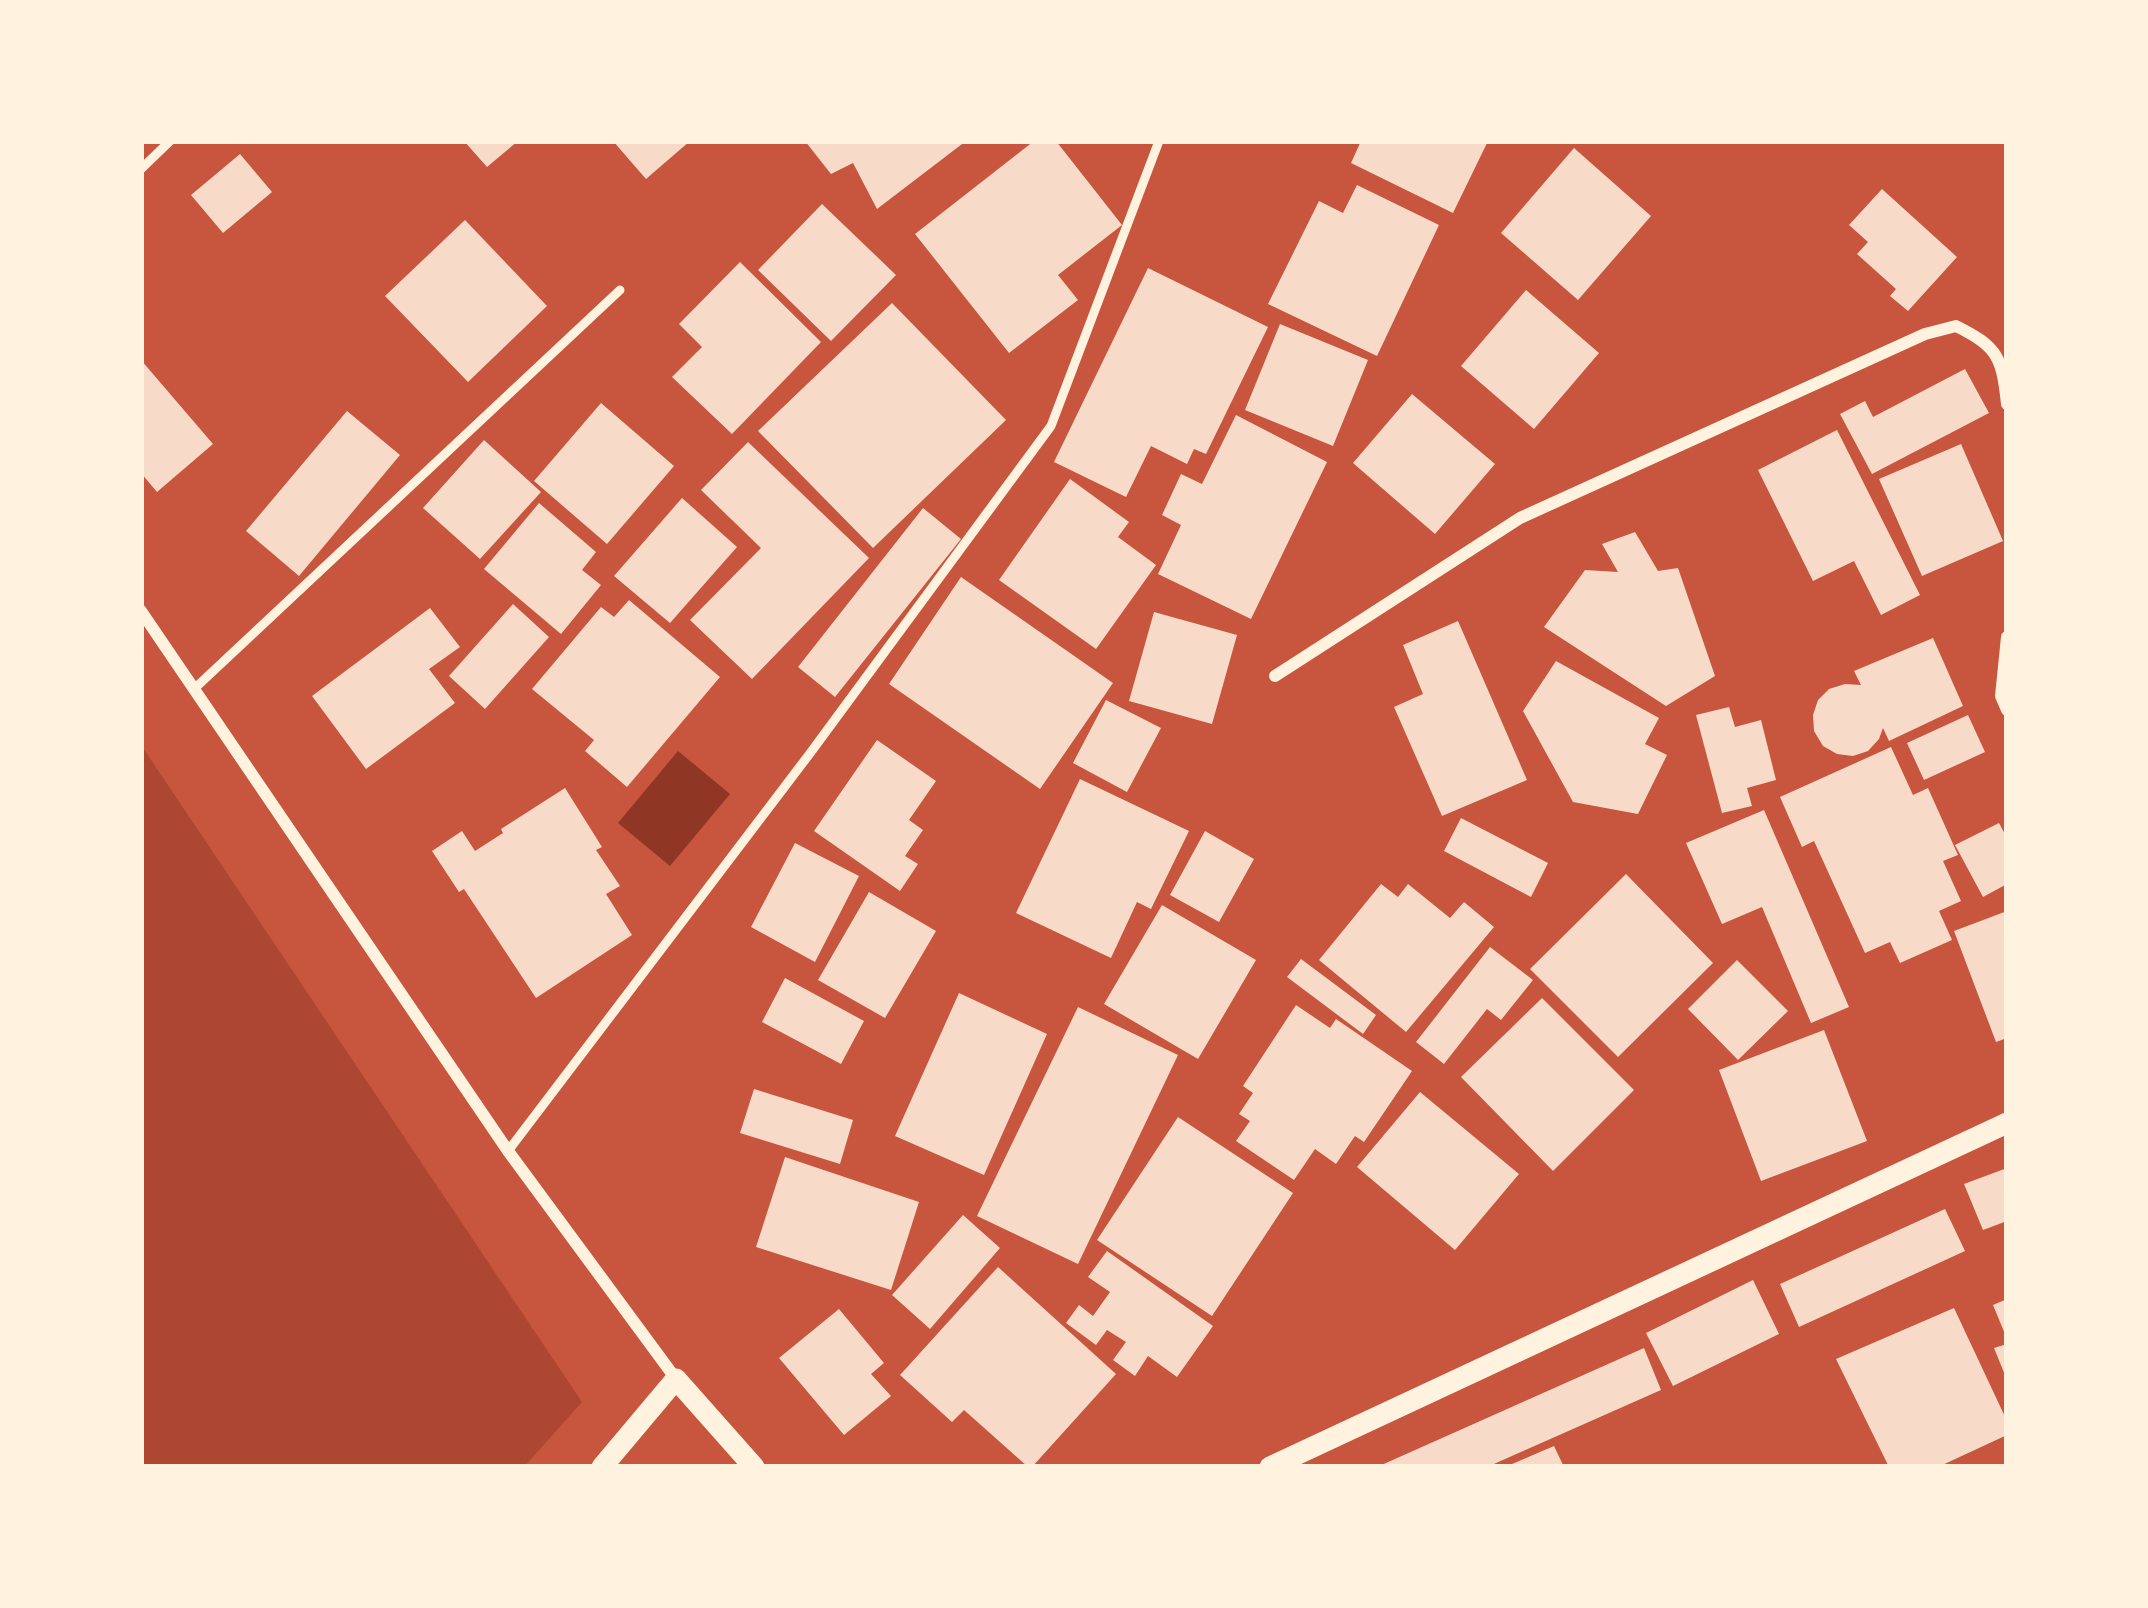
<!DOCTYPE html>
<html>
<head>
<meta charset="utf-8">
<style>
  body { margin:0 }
  #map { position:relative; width:2148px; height:1608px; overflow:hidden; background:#c8553d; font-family:"Public Sans",sans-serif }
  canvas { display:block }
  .frame { position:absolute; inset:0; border:144px solid #fff3e0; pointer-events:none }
</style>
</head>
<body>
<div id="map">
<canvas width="2148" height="1608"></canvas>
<div class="frame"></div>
</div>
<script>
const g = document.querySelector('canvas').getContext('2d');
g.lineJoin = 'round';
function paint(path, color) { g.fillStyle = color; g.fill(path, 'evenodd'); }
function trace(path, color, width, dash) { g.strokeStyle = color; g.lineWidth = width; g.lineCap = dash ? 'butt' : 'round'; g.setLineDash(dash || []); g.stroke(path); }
paint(new Path2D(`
  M 141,745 L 582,1402 L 524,1467 L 141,1467 Z`), '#ae4732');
paint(new Path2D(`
  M 678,751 L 730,794 L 670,866 L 618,823 Z`), '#8f3625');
paint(new Path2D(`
  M 464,141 L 518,141 L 487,167 Z
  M 613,141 L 690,141 L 646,179 Z
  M 805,141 L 966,141 L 877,209 L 853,163 L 831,174 Z
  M 1034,141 L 1056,141 L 1122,225 L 1058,275 L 1078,300 L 1009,353 L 915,234 Z
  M 1361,141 L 1488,141 L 1453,213 L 1351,163 Z
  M 1574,148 L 1651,216 L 1578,300 L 1501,233 Z
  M 240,154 L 272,192 L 223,233 L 191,195 Z
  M 1357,185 L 1439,225 L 1377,356 L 1268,304 L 1319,201 L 1343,213 Z
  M 1882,189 L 1957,257 L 1908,311 L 1890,296 L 1896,289 L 1857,254 L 1868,242 L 1849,225 Z
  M 822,204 L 896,275 L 831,341 L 758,270 Z
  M 465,220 L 547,306 L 468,382 L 385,296 Z
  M 740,262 L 821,342 L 732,434 L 672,377 L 702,347 L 679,324 Z
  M 1148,268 L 1268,327 L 1206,454 L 1194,449 L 1187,464 L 1151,446 L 1126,497 L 1054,462 Z
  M 1526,290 L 1599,353 L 1534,429 L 1461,366 Z
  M 892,303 L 1006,420 L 873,548 L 758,431 Z
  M 1280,324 L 1368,360 L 1333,446 L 1245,410 Z
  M 141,360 L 213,444 L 157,492 L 141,473 Z
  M 1965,369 L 1989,413 L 1872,474 L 1840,414 L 1865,401 L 1873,417 Z
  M 1412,394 L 1495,464 L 1435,534 L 1353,463 Z
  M 601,403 L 674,466 L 607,544 L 534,481 Z
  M 347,411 L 400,455 L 299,576 L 246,531 Z
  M 1236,415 L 1327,462 L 1251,619 L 1158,574 L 1181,525 L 1162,515 L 1181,474 L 1202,484 Z
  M 1837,430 L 1920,595 L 1881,615 L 1854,561 L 1813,581 L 1758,470 Z
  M 484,440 L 541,492 L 480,559 L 423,508 Z
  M 748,442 L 869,558 L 752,679 L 690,620 L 761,548 L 701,490 Z
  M 1961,444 L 2003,541 L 1922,576 L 1879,479 Z
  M 1070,479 L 1129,522 L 1118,537 L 1156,565 L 1096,649 L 999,580 Z
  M 682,498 L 737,547 L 670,623 L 614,576 Z
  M 539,503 L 596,552 L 582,570 L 601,585 L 561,634 L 484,569 Z
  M 923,508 L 961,539 L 835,697 L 798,667 Z
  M 1635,532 L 1658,571 L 1678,568 L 1715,676 L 1666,706 L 1544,627 L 1585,570 L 1618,572 L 1602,544 Z
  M 961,577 L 1113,683 L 1040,789 L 889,684 Z
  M 629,600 L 720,677 L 627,787 L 585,751 L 594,740 L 532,689 L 601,607 L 614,617 Z
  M 513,604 L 549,637 L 485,709 L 449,676 Z
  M 430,608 L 460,647 L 429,669 L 455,703 L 366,769 L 312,696 Z
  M 1154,612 L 1237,635 L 1212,724 L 1129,701 Z
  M 1458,621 L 1527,780 L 1442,816 L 1394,707 L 1423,694 L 1403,645 Z
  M 1933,638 L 1963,706 L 1889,741 L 1883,728 L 1879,739 L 1868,751 L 1853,756 L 1837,754 L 1823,746 L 1814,731 L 1813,715 L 1818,700 L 1829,689 L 1845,684 L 1861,685 L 1854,671 Z
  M 1556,661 L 1659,718 L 1645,744 L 1667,755 L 1638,814 L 1573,802 L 1523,711 Z
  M 1106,700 L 1161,728 L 1127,792 L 1073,763 Z
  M 1729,707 L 1735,727 L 1761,720 L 1776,780 L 1747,788 L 1752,806 L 1722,813 L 1696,715 Z
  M 1968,715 L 1985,752 L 1924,780 L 1907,743 Z
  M 877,740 L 936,781 L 909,820 L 923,830 L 905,856 L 918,864 L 900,891 L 814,831 Z
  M 1891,747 L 1913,795 L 1928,788 L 1958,855 L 1943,861 L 1961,901 L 1939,911 L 1952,940 L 1900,963 L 1890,942 L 1865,953 L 1814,841 L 1802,847 L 1780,797 Z
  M 1080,779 L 1189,831 L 1151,909 L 1137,902 L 1111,958 L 1016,913 Z
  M 565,788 L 602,847 L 596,850 L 620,886 L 606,894 L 632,935 L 536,998 L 464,889 L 459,892 L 432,851 L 462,831 L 475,851 L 503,833 L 501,829 Z
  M 1764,810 L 1849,1007 L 1811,1023 L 1762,907 L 1722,924 L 1686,843 Z
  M 1461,818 L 1548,863 L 1531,897 L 1444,851 Z
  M 1999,823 L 2007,838 L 2007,884 L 1983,897 L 1955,845 Z
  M 1205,831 L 1254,859 L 1219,922 L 1170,895 Z
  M 795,843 L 859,876 L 815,962 L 751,927 Z
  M 1626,874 L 1713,963 L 1618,1057 L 1530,969 Z
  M 1381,884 L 1398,897 L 1408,884 L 1450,918 L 1464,902 L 1494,927 L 1406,1032 L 1319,960 Z
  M 869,892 L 936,931 L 885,1018 L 818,980 Z
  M 1162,905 L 1256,960 L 1198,1059 L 1104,1004 Z
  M 2007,911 L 2007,1038 L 1996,1042 L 1954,931 Z
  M 1490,947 L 1533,980 L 1501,1020 L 1487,1009 L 1444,1064 L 1416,1042 Z
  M 1301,959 L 1376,1015 L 1363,1034 L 1287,977 Z
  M 1737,960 L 1788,1011 L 1738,1060 L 1688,1009 Z
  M 785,978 L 864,1021 L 841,1064 L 762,1022 Z
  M 959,993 L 1047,1034 L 984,1175 L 895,1136 Z
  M 1542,998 L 1634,1090 L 1553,1171 L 1461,1077 Z
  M 1296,1005 L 1330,1028 L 1336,1019 L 1412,1071 L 1364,1142 L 1355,1136 L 1336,1164 L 1315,1149 L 1294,1180 L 1236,1141 L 1250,1121 L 1239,1114 L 1253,1093 L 1243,1086 Z
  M 1078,1007 L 1178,1055 L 1078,1264 L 977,1216 Z
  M 1824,1030 L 1867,1141 L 1761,1181 L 1719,1070 Z
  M 754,1089 L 853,1120 L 840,1164 L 740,1133 Z
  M 1420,1092 L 1519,1174 L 1455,1250 L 1357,1167 Z
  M 1178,1117 L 1293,1193 L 1212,1316 L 1097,1240 Z
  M 785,1157 L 919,1202 L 891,1290 L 756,1247 Z
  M 2007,1168 L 2007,1221 L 1983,1230 L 1964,1184 Z
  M 1945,1209 L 1965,1251 L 1799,1327 L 1780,1284 Z
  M 963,1215 L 1000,1248 L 930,1329 L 892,1295 Z
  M 1107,1251 L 1213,1326 L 1177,1377 L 1148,1356 L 1135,1376 L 1113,1360 L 1126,1342 L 1107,1330 L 1096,1345 L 1066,1323 L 1079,1305 L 1093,1316 L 1110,1292 L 1088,1277 Z
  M 998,1267 L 1116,1374 L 1032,1467 L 1028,1467 L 964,1410 L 952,1422 L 900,1375 Z
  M 1753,1280 L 1779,1334 L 1673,1386 L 1646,1333 Z
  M 2007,1299 L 2007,1339 L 1993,1305 Z
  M 1954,1308 L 2007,1421 L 2007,1435 L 1938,1467 L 1889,1467 L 1836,1359 Z
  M 839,1309 L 884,1363 L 871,1374 L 891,1396 L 844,1435 L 779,1358 Z
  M 2007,1344 L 2007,1380 L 1994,1348 Z
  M 1644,1348 L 1661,1390 L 1487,1467 L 1377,1467 Z
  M 1554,1446 L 1564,1467 L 1505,1467 Z`), '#f7dbc8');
trace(new Path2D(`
  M 141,169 L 170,141
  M 194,689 L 620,290
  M 508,1151 L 811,752 L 1051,426 L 1159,141`), '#fff3e0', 9);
trace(new Path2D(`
  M 141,611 L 508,1151 L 676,1379
  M 2007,637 L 2001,696 L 2007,710
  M 1275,676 L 1520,518 L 1925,334 L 1956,326 C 1998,347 2002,357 2007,404`), '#fff3e0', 12);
trace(new Path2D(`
  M 602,1467 L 676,1379 L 754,1467
  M 1270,1467 L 2007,1123`), '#fff3e0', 21);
</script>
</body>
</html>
